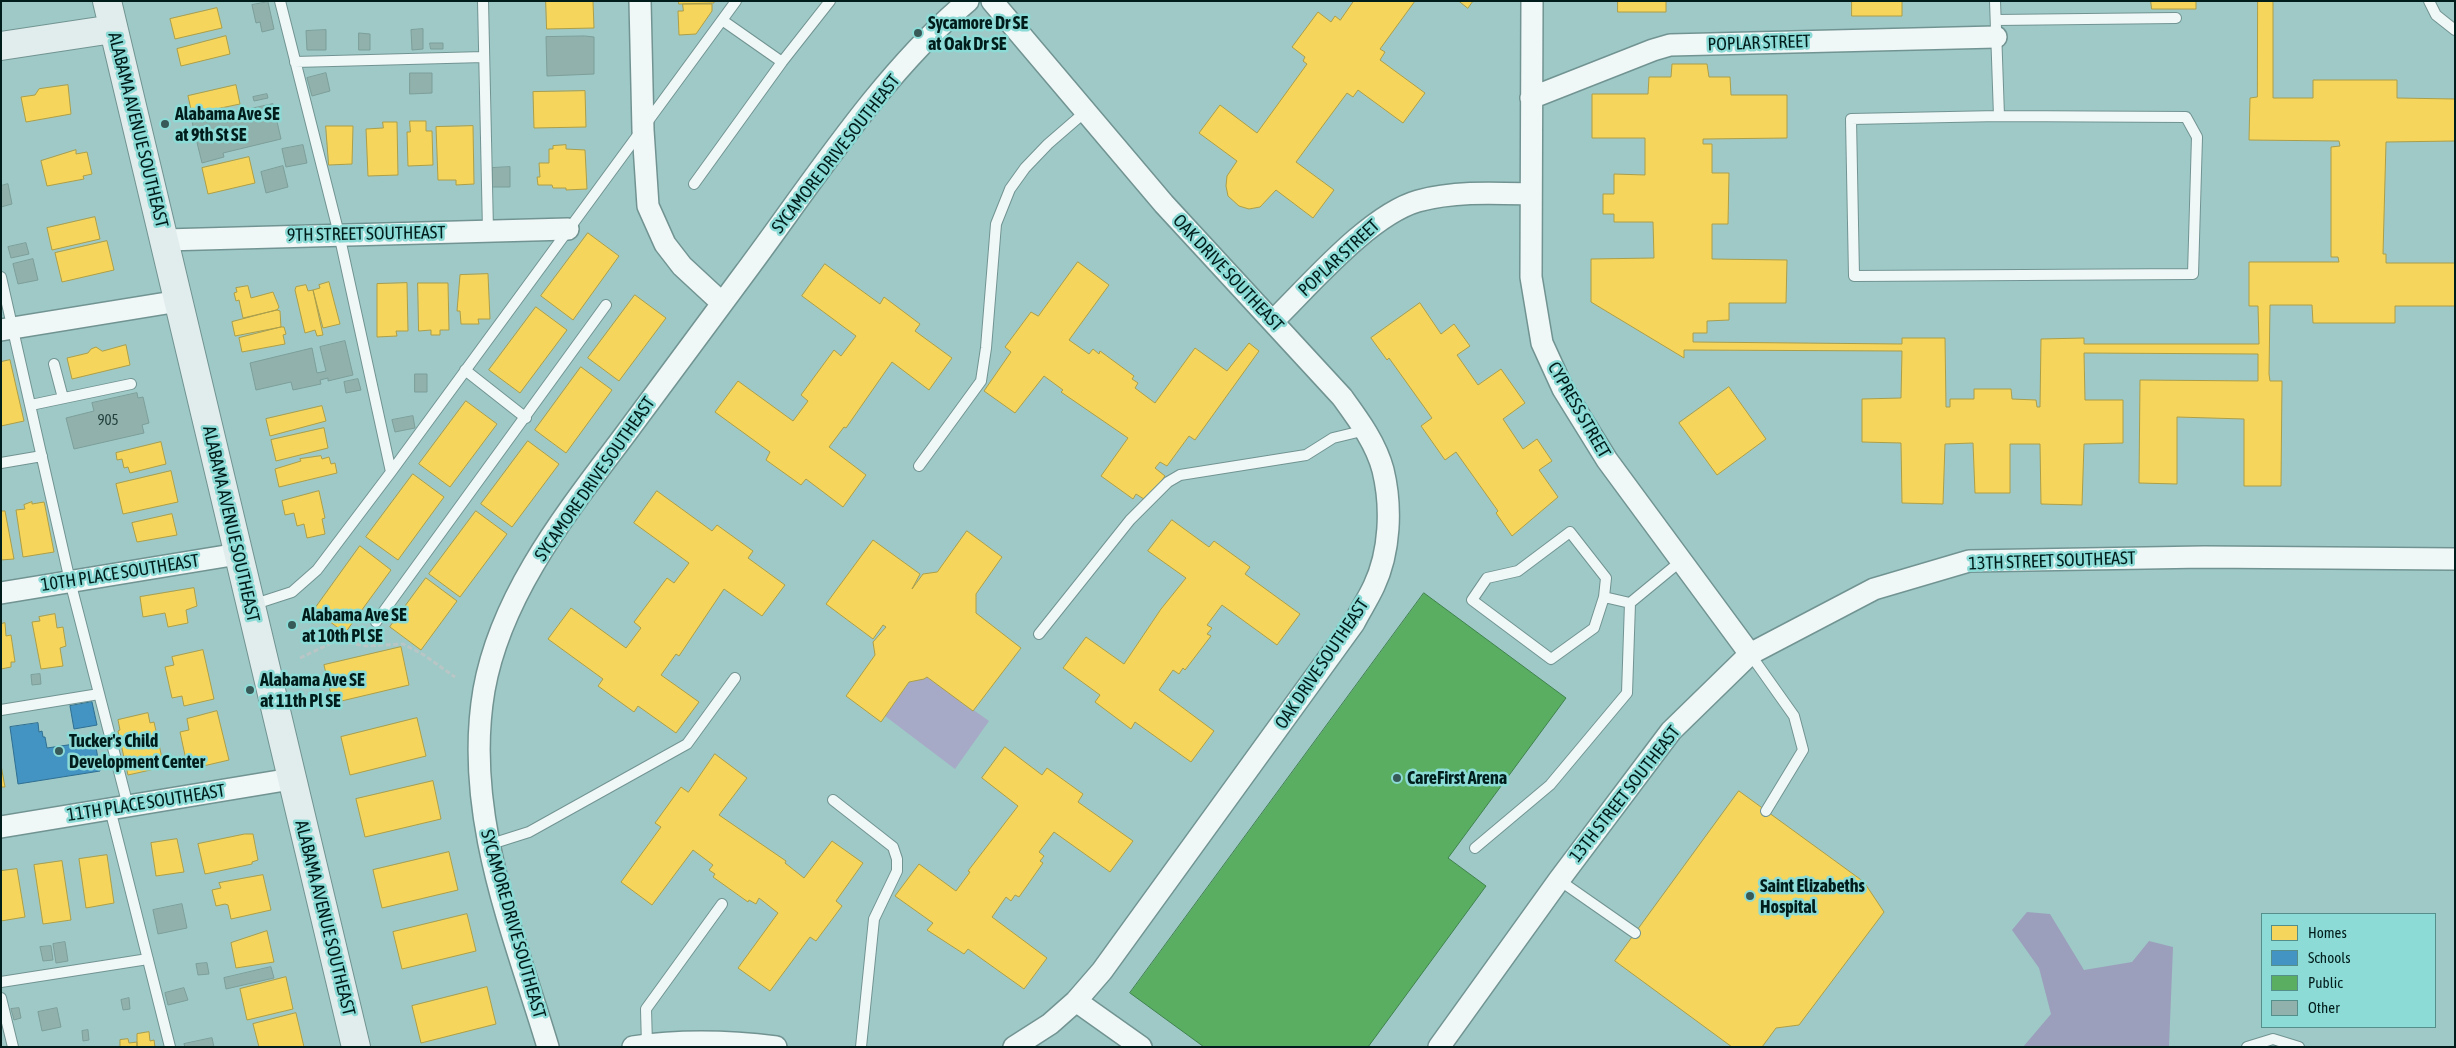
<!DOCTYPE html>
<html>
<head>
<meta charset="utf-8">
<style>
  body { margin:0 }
  #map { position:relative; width:2456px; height:1048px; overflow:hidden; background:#9ec9c7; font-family:"Asap Condensed",sans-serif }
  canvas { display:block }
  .frame { position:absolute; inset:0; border:2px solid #001c1b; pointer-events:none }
  .legend { position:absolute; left:2261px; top:913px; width:175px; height:115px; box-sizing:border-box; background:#8cdbd6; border:1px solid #548f8b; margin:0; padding:6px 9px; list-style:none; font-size:15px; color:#001c1b }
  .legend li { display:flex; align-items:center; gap:10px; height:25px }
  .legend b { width:25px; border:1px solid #548f8b }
</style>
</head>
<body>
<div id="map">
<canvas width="2456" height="1048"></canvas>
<div class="frame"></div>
<ul class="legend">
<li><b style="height:14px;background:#f6d55c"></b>Homes</li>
<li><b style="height:14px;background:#4393c3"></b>Schools</li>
<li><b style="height:14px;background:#5aae61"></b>Public</li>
<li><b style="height:14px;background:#90b1ac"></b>Other</li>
</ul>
</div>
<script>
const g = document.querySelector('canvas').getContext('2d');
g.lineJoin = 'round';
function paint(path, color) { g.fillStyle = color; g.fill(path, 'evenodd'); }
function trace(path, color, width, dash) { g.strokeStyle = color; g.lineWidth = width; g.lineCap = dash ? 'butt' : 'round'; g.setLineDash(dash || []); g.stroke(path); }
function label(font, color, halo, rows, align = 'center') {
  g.font = font + ' "Asap Condensed",sans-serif'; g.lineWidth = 5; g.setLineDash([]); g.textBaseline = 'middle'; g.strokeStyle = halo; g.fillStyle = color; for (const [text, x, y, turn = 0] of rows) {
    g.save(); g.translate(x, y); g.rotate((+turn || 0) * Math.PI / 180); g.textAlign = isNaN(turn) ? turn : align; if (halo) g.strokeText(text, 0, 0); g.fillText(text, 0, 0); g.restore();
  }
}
paint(new Path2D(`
  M 927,677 L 989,721 L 955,769 L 885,716 L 909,682 L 924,679 Z`), '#a7aac6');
paint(new Path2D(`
  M 2027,912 L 2050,914 L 2084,970 L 2132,962 L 2149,941 L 2173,947 L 2169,1047 L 2023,1047 L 2051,1014 L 2039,968 L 2012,930 Z`), '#9c9fbb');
const homes = new Path2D(`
  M 546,1 L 593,1 L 594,28 L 547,29 Z
  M 679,1 L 714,1 L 714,3 L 679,4 Z
  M 1354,1 L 1415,1 L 1380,49 L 1385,52 L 1380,60 L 1425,93 L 1403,123 L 1358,90 L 1353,97 L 1347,93 L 1296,162 L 1334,190 L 1313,218 L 1276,190 L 1260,207 L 1249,209 L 1239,206 L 1228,196 L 1226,186 L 1227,176 L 1237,161 L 1199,133 L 1220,105 L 1257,133 L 1307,64 L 1303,61 L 1305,57 L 1292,47 L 1318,12 L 1331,22 L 1335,16 L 1340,20 Z
  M 1459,1 L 1473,1 L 1468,8 Z
  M 1618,1 L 1666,1 L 1666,12 L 1618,12 Z
  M 1852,1 L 1902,1 L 1902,16 L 1852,16 Z
  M 2151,1 L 2196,1 L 2196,9 L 2152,9 Z
  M 2258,1 L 2273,1 L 2273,98 L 2313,98 L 2313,80 L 2397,80 L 2397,98 L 2455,99 L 2455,141 L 2386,142 L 2383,254 L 2386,254 L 2386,263 L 2455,263 L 2455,306 L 2395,306 L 2395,323 L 2313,323 L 2312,305 L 2270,305 L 2269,374 L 2270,381 L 2282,381 L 2281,486 L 2244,486 L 2244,419 L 2177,417 L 2177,484 L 2139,483 L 2140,380 L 2258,381 L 2258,354 L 2084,353 L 2085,400 L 2123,400 L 2123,443 L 2084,444 L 2082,505 L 2041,504 L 2040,444 L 2010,444 L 2010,493 L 1975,493 L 1973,443 L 1945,444 L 1943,504 L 1902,503 L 1901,443 L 1862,442 L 1862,399 L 1901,398 L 1902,351 L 1684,350 L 1684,358 L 1591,302 L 1591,259 L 1654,258 L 1653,222 L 1614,222 L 1614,214 L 1603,214 L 1603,194 L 1614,194 L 1614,174 L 1645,175 L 1645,138 L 1592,138 L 1592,94 L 1648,94 L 1649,77 L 1671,77 L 1672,64 L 1707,64 L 1709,77 L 1730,77 L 1731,95 L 1787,95 L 1787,138 L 1703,139 L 1703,144 L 1712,144 L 1712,173 L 1729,173 L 1728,224 L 1712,224 L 1712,259 L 1787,260 L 1786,303 L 1729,303 L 1729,320 L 1707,321 L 1707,333 L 1693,333 L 1693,342 L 1902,344 L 1902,338 L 1945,338 L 1946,407 L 1950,407 L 1950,399 L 1974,399 L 1974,389 L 2011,389 L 2012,399 L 2036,400 L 2037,407 L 2040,407 L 2041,339 L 2084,338 L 2084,344 L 2259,344 L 2258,306 L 2249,306 L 2249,262 L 2339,262 L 2338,257 L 2331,257 L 2331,147 L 2340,146 L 2339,141 L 2249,140 L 2250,98 L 2257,97 Z
  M 683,4 L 712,4 L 712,11 L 696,34 L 679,35 L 678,11 L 683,11 Z
  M 217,8 L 222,28 L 175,39 L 170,19 Z
  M 226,36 L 230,54 L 181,66 L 177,49 Z
  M 68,85 L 71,114 L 26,122 L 21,97 L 35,95 L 39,89 Z
  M 236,85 L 240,104 L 192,114 L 188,96 Z
  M 585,91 L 586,127 L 534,128 L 533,92 Z
  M 410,121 L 426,121 L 426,131 L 432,131 L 433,165 L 408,166 L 407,132 L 410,132 Z
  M 383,122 L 397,122 L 398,175 L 368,176 L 366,129 L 383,128 Z
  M 326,126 L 353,126 L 352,164 L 329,165 Z
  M 473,126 L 474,184 L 456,185 L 456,180 L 438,180 L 436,127 Z
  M 566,145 L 566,149 L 585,150 L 587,189 L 566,190 L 566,188 L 553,188 L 552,185 L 538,185 L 537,177 L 540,177 L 539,163 L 549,163 L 549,149 L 553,149 L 553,146 Z
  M 76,150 L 76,154 L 87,152 L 92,174 L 83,176 L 84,179 L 47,186 L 41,161 Z
  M 249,157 L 255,183 L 208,194 L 202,168 Z
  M 95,217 L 100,239 L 52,250 L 47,228 Z
  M 588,233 L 619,256 L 573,320 L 541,296 Z
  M 107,241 L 114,270 L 62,282 L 55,253 Z
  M 1078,262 L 1109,285 L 1069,340 L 1089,354 L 1093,349 L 1099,354 L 1100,351 L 1134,376 L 1132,379 L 1138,383 L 1135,388 L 1155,403 L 1195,348 L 1227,371 L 1249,343 L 1259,351 L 1195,440 L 1189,436 L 1167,466 L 1160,462 L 1155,468 L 1165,476 L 1147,501 L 1136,494 L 1133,499 L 1101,476 L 1128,438 L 1061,392 L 1063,390 L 1044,376 L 1015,413 L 984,391 L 1011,352 L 1005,347 L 1031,312 L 1038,316 Z
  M 825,264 L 880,304 L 884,297 L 920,324 L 915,331 L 952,358 L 929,390 L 892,362 L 846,428 L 844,427 L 829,447 L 866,475 L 843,507 L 806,479 L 801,485 L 766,460 L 770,452 L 715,412 L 738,381 L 793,421 L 808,401 L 801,395 L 834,350 L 841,356 L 856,336 L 802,296 Z
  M 488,274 L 490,319 L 478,319 L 479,324 L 461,324 L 460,311 L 457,311 L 460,275 Z
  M 329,282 L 340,324 L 323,328 L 313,290 L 320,288 L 319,285 Z
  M 407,283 L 408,331 L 396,331 L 397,336 L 377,337 L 377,284 Z
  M 418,283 L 448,283 L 449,330 L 440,330 L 440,335 L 431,335 L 431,330 L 419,331 Z
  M 306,285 L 308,291 L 313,290 L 323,335 L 317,336 L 315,330 L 305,333 L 295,290 L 296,287 Z
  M 248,286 L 251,298 L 273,292 L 279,307 L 277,310 L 243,318 L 239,300 L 236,301 L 234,293 L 237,292 L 236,288 Z
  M 635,295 L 666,318 L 619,381 L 588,358 Z
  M 1420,303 L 1441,334 L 1454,324 L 1470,346 L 1457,355 L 1478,385 L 1501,369 L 1525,403 L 1503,419 L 1523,449 L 1537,439 L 1552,461 L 1539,470 L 1558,497 L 1512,536 L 1496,513 L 1498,511 L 1456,452 L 1445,460 L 1421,426 L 1432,418 L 1389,358 L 1387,360 L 1371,338 Z
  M 536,307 L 567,330 L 520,393 L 489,370 Z
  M 277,310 L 280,311 L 281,327 L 235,336 L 232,322 Z
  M 281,327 L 284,327 L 286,334 L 283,335 L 285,344 L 242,352 L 239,338 Z
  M 126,345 L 130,365 L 72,379 L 67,358 L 88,353 L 91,349 L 96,347 L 102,351 Z
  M 10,360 L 24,421 L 1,426 L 1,362 Z
  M 581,367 L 612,390 L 566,453 L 535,430 Z
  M 1729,387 L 1766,439 L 1717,475 L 1679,423 Z
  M 466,401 L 497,424 L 450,487 L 419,464 Z
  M 322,406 L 326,421 L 270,436 L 266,419 Z
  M 324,428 L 328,448 L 276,461 L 271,440 Z
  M 528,441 L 559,464 L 512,527 L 481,504 Z
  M 161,442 L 166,464 L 130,473 L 128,467 L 124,468 L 122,459 L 117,460 L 116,453 Z
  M 321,456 L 322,459 L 329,457 L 331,464 L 335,463 L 337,473 L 279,487 L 275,469 L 301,461 L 300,459 Z
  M 171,471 L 178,502 L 123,514 L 116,484 Z
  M 413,474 L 444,497 L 398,560 L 366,537 Z
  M 319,491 L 325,518 L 322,519 L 325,534 L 307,538 L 304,524 L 297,526 L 294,513 L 285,515 L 282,501 Z
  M 657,491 L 712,531 L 717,525 L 753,551 L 748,558 L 785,585 L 762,616 L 724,589 L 679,656 L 676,654 L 661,675 L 699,702 L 676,733 L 638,706 L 634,712 L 598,686 L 603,679 L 548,639 L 571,608 L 626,648 L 641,628 L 634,622 L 667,578 L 674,583 L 689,563 L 634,523 Z
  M 32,502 L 32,504 L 44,502 L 45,506 L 54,552 L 23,557 L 16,510 L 25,509 L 24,505 Z
  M 1,511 L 5,511 L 14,559 L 1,560 Z
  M 476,511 L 507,534 L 460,597 L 429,574 Z
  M 172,514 L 177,535 L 137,542 L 132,523 Z
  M 1172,520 L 1209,547 L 1214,541 L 1250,567 L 1245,574 L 1300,614 L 1277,645 L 1222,605 L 1207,625 L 1212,628 L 1207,634 L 1211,636 L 1185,670 L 1183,668 L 1179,674 L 1173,670 L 1159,690 L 1214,731 L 1191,762 L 1135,722 L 1131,729 L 1095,702 L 1100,695 L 1063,668 L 1086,637 L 1124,664 L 1161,609 L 1186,578 L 1148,551 Z
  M 967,531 L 1002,557 L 976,594 L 976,613 L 1021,648 L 973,711 L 927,677 L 924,679 L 909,682 L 881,722 L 846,696 L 875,655 L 873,642 L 886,627 L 883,625 L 873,639 L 826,604 L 873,540 L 920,574 L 912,589 L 923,574 L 937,572 Z
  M 360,546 L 391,570 L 345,633 L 314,610 Z
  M 426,578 L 457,601 L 421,650 L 390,627 Z
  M 194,588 L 197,606 L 186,610 L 188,623 L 168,627 L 165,613 L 143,617 L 140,597 Z
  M 55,614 L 57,628 L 63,627 L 66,646 L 60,648 L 63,666 L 41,669 L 32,622 L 40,621 L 39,617 Z
  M 5,623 L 6,636 L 11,635 L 15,662 L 11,662 L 11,667 L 1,669 L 1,624 Z
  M 401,647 L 409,685 L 333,703 L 324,665 Z
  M 203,650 L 214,699 L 184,706 L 182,696 L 172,698 L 165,667 L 174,665 L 172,657 Z
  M 217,711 L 229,760 L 199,767 L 197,758 L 186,760 L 180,732 L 189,730 L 187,719 Z
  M 148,713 L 150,723 L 154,722 L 164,767 L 128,775 L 118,731 L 120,730 L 118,720 Z
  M 417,718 L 426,756 L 350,775 L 341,737 Z
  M 1005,747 L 1042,775 L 1047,768 L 1083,794 L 1078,802 L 1133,841 L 1110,872 L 1054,832 L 1039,852 L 1044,856 L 1040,861 L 1043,863 L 1019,897 L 1015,895 L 1011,901 L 1006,897 L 992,917 L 1047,958 L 1024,989 L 968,949 L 964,954 L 927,930 L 933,923 L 895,896 L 919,864 L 956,891 L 970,872 L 968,871 L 1018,806 L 982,778 Z
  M 715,754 L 747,778 L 719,815 L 786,861 L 785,863 L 804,878 L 832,841 L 863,863 L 836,901 L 842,906 L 816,941 L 810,937 L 770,991 L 738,968 L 778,913 L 759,898 L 756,904 L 749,900 L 748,902 L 713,877 L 715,874 L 709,870 L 713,865 L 693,850 L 652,905 L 621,882 L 661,827 L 655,823 L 681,787 L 688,792 Z
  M 1,765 L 5,787 L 1,787 Z
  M 433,781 L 441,819 L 365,837 L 356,799 Z
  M 1739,791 L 1864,882 L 1884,912 L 1799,1025 L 1776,1028 L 1762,1047 L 1732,1047 L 1615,961 Z
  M 245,834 L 253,834 L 258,860 L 252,862 L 252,864 L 205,874 L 198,844 Z
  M 177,839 L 184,872 L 156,876 L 151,843 Z
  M 449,852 L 458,890 L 382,908 L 373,870 Z
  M 107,855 L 114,903 L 86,908 L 79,859 Z
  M 62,861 L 71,920 L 43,924 L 34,865 Z
  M 17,869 L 25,917 L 1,921 L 1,871 Z
  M 263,875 L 271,910 L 231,919 L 228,905 L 225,904 L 216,906 L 212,890 L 221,888 L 219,883 Z
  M 467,914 L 476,951 L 402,969 L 393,932 Z
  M 267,931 L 274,962 L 236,968 L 231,943 Z
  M 286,977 L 293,1009 L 247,1020 L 240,989 Z
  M 487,987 L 496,1024 L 421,1043 L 412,1006 Z
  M 296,1013 L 304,1047 L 259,1047 L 253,1024 Z
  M 149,1032 L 150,1041 L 154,1040 L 155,1047 L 137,1047 L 137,1034 Z
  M 128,1039 L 129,1043 L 137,1042 L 137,1047 L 120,1047 L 120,1040 Z`);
paint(homes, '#f6d55c');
trace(homes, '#ac9e48', 1);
const schools = new Path2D(`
  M 92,702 L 97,725 L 74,729 L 70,706 Z
  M 38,723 L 39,732 L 42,731 L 43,737 L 45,737 L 47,748 L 95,741 L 100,771 L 18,784 L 10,727 Z`);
paint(schools, '#4393c3');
trace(schools, '#2f6f91', 1);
const public = new Path2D(`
  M 1424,593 L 1566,698 L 1448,858 L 1486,886 L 1368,1047 L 1204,1047 L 1130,993 Z`);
paint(public, '#5aae61');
trace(public, '#3f824c', 1);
const building = new Path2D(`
  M 268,2 L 274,29 L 262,32 L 260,22 L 256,23 L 252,5 Z
  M 423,29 L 423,49 L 412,50 L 411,30 Z
  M 326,30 L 326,50 L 307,50 L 306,31 Z
  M 359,33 L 370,34 L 370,50 L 359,50 Z
  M 585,36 L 594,37 L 594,74 L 547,76 L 546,37 Z
  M 430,43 L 443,43 L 443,49 L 431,49 Z
  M 326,73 L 330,91 L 312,96 L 307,78 Z
  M 410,73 L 432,73 L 432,93 L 410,94 Z
  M 267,94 L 268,98 L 254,101 L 253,97 Z
  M 273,104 L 281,139 L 223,153 L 224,157 L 202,163 L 192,122 Z
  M 303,145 L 307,163 L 286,167 L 282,149 Z
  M 283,166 L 288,187 L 266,193 L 261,172 Z
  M 510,167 L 510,187 L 492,187 L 492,168 Z
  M 8,184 L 12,204 L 1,207 L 1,186 Z
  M 26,243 L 29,254 L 11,258 L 8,247 Z
  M 33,259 L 38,280 L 18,284 L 13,264 Z
  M 345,341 L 353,375 L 328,381 L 328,378 L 320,380 L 321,384 L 293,390 L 291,382 L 256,390 L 250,363 L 312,348 L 317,373 L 326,371 L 320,347 Z
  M 415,374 L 427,374 L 427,392 L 415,392 Z
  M 358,379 L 361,390 L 346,393 L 344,382 Z
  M 137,393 L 138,398 L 143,397 L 149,423 L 142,425 L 144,433 L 74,449 L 66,418 L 94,411 L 92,403 Z
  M 413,416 L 415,428 L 395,432 L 392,420 Z
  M 40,674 L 41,684 L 32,685 L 31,675 Z
  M 182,904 L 187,928 L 158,934 L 153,910 Z
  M 65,942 L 68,961 L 56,963 L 53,944 Z
  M 51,946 L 53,960 L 43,961 L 40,947 Z
  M 207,963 L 209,974 L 198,975 L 196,964 Z
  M 271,967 L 274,978 L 226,989 L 224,978 Z
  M 184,988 L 188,1000 L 168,1005 L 165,993 Z
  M 129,998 L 130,1009 L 123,1010 L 121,1000 Z
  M 19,1008 L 21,1018 L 14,1020 L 11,1009 Z
  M 57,1008 L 61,1027 L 42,1031 L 38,1012 Z
  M 88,1030 L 89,1040 L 83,1041 L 82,1031 Z
  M 212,1038 L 214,1047 L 185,1047 L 184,1044 Z`);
paint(building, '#90b1ac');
trace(building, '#7d9e99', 1);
const service = new Path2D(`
  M 280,1 L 339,234 L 391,472
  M 483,1 L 488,231
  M 1995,1 L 1999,116
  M 2429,1 L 2436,15 L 2455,30
  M 722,20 L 782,62
  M 1996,20 L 2176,18
  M 295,62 L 484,57
  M 1999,116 L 2186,117 L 2197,137 L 2193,274 L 1854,276 L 1851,119 Z
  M 694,184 L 782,62 L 830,1
  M 1,277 L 70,581 L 128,806
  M 54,364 L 63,398
  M 465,370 L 526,418
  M 31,405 L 131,384
  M 1,463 L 42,456
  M 919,466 L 981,381 L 986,348 L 996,224 L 1010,189 L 1025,168 L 1048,144 L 1085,112
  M 1604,597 L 1594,628 L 1551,659 L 1472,600 L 1487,578 L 1518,571 L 1570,532 L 1606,578 L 1604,597 L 1630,603
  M 252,605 L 292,592 L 317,570 L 391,472 L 736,1
  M 376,622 L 606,305
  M 1039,634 L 1130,520 L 1168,482 L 1180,475 L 1306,455 L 1333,438 L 1366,430
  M 1750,654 L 1794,716 L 1803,750 L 1766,811
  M 1,710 L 99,694
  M 833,800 L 893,847 L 897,859 L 897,871 L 874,919 L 861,1047
  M 110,809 L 170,1047
  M 488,845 L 529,832 L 687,744 L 735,678
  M 1475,848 L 1550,785 L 1627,693 L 1630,603 L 1681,561
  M 1559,880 L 1635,933
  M 1,982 L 148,959
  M 1,998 L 13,1047
  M 647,1045 L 646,1009 L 722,904
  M 2247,1047 L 2273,1039 L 2299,1047`);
const minor = new Path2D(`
  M 640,1 L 643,130 L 648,206 L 665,244 L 682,266 L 722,303
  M 992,1 L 1164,204 L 1342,397 C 1358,419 1376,443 1383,470 C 1392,507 1390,552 1374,586 C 1368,599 1360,611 1354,623 L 1102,971 L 1076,1001 L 1050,1024 L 1014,1047
  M 1532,1 L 1531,277 L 1542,343 L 1563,389 L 1607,460 L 1750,654
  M 1531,98 L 1653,50 L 1670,45 L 1996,37
  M 165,240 L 568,229
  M 1273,321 C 1310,285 1369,215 1418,201 C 1454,191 1494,193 1531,194
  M 1,330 L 179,301
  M 1,593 L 238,554
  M 1,827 L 291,779
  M 1076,1001 L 1141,1047
  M 548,1047 C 513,931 463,813 484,690 C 501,594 567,512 624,436 C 664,382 704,328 744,274 C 812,183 881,74 968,1
  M 633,1047 C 679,1040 729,1041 776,1047
  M 1439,1047 L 1559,880 L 1671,731 L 1750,654 L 1874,589 L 1969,561 L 2204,557 L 2455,559`);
const secondary = new Path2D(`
  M 107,1 L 356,1047
  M 1,46 L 113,29`);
trace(service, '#719492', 12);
trace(minor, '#719492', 24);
trace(secondary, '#719492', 30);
trace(new Path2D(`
  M 300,658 L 336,641 L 367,646 L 403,644 L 424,655 L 455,677`), '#b9c6c5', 3, [5, 2.5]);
trace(service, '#f0f7f7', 10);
trace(minor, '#f0f7f7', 21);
trace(secondary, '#e1ecec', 28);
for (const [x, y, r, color] of [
  [918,33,5,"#375957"],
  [165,124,5,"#375957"],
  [292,625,5,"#375957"],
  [250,690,5,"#375957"],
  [59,751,5,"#375957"],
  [1397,778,5,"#375957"],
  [1750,896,5,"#375957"]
]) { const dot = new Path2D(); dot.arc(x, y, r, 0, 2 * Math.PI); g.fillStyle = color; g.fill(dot); trace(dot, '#8cdbd6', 2); }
label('15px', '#24413f', null, [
  ["905",108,420]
]);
label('bold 18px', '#001c1b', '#8cdbd6', [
  ["Sycamore Dr SE",928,23],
  ["at Oak Dr SE",928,44],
  ["Alabama Ave SE",175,114],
  ["at 9th St SE",175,135],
  ["Alabama Ave SE",302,615],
  ["at 10th Pl SE",302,636],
  ["Alabama Ave SE",260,680],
  ["at 11th Pl SE",260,701],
  ["Tucker's Child",69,741],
  ["Development Center",69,762],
  ["CareFirst Arena",1407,778],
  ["Saint Elizabeths",1760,886],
  ["Hospital",1760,907]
], 'left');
label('18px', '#001c1b', '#8cdbd6', [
  ["POPLAR STREET",1759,43,-2],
  ["ALABAMA AVENUE SOUTHEAST",138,130,76],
  ["SYCAMORE DRIVE SOUTHEAST",836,154,-52],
  ["9TH STREET SOUTHEAST",366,234,-1],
  ["POPLAR STREET",1339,258,-43],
  ["OAK DRIVE SOUTHEAST",1228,273,47],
  ["CYPRESS STREET",1579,410,60],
  ["SYCAMORE DRIVE SOUTHEAST",595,479,-55],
  ["ALABAMA AVENUE SOUTHEAST",231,524,77],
  ["13TH STREET SOUTHEAST",2052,561,-2],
  ["10TH PLACE SOUTHEAST",120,573,-9],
  ["OAK DRIVE SOUTHEAST",1322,664,-56],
  ["13TH STREET SOUTHEAST",1625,794,-52],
  ["11TH PLACE SOUTHEAST",146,803,-9],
  ["ALABAMA AVENUE SOUTHEAST",325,918,76],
  ["SYCAMORE DRIVE SOUTHEAST",513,924,74]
]);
</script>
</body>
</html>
